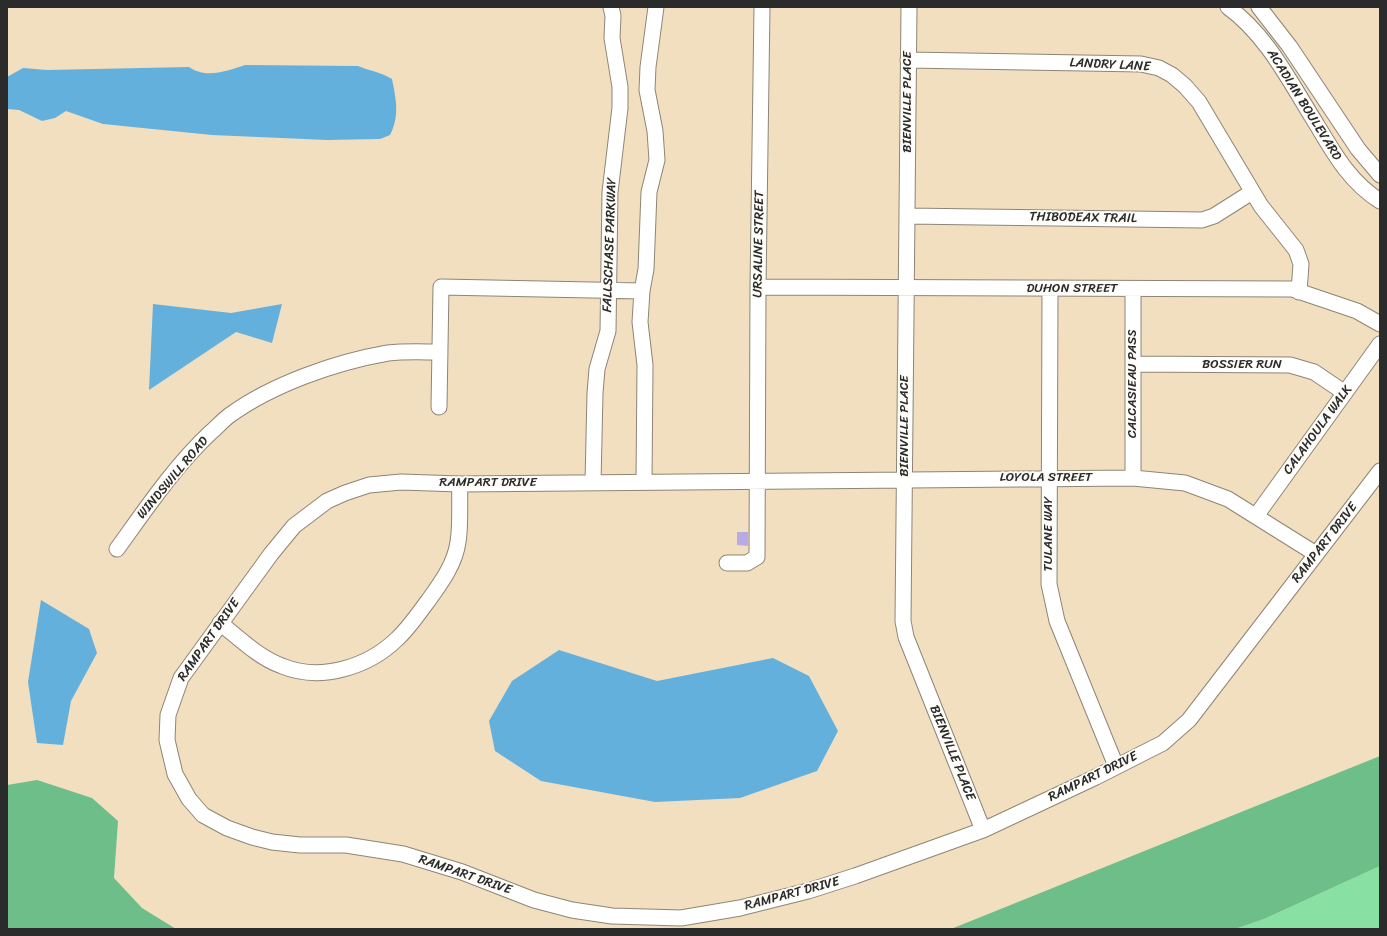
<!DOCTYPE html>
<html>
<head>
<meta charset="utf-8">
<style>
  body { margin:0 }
  #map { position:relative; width:1387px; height:936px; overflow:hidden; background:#f1dfc0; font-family:Sriracha,sans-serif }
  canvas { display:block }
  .frame { position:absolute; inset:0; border:8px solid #2b2b2b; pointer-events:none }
</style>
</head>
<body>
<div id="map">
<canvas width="1387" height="936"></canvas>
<div class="frame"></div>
</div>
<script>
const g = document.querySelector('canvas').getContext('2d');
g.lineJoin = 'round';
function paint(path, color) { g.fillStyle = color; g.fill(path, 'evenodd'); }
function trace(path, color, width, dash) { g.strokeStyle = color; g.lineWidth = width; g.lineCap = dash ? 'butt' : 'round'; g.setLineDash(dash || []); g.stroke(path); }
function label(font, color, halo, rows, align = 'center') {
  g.font = font + ' Sriracha,sans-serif'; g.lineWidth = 3.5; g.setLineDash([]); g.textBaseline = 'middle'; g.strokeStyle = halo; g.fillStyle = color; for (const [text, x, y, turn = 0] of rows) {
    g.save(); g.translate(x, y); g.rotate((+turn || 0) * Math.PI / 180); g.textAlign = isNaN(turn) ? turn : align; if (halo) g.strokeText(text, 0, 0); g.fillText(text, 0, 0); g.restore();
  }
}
paint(new Path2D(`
  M 1380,866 L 1380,929 L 1235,929 L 1264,919 Z`), '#89e0a3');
paint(new Path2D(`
  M 1380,756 L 1380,866 L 1264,919 L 1235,929 L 951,929 Z
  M 37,780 L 92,798 L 118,821 L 114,878 L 142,908 L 176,929 L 7,929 L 7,785 Z`), '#6ebe89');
paint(new Path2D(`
  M 245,65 L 358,66 C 370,71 381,72 392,79 C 396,99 400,116 390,135 L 380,139 L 327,140 L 212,135 L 103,124 L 66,111 L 55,118 L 42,121 L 19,110 L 7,109 L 7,77 L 23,68 L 47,70 L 189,67 C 206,79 227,71 245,65 Z
  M 153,304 L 231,313 L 282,304 L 272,343 L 236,332 L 149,390 Z
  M 41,600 L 89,629 L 97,653 L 71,701 L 63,745 L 37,743 L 28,682 Z
  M 559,650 L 657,681 L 773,658 L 809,676 L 838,731 L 817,771 L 740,798 L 655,802 L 541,781 L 495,751 L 489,721 L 512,681 Z`), '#63b0dd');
paint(new Path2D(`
  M 737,532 L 748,532 L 748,546 L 737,545 Z`), '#b8aae9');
const minor = new Path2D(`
  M 909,7 L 903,621 L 906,637 L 983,830
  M 1228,7 C 1268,36 1291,84 1317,125 C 1335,155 1350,182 1380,201
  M 1259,7 L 1290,47 L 1358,149 L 1380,175
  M 908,60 L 1141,64 L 1159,68 L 1172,75 L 1185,86 L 1199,102 L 1261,206 L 1296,250 L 1301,264 L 1299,292
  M 907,216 L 1202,220 L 1214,216 L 1252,192
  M 758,287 L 1292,289 L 1357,311 L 1380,324
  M 1050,289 L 1049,584 L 1057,621 L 1116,766
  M 1133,364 L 1290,365 L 1314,372 L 1345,393
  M 439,407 L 441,287 L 642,291
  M 1133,478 L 1133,289
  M 644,482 L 645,365 L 640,322 L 642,291 L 646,269 L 649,192 L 657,160 L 655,131 L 647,90 L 648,67 L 656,7
  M 593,483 L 595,393 L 597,369 L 608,331 L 610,192 L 620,108 L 620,87 L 612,38 L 613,16 L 611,7
  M 1256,516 L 1380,344
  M 117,549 C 146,509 174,467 210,433 C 217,427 223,420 230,415 C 273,384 336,362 388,353 C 405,351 423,352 440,352
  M 1316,554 L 1228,499 L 1185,483 L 1133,478 L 460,484 L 401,482 L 369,485 L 345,493 L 327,501 L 294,526 L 271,554 L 181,678 L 168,715 L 167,740 L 175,774 L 189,799 L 203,815 L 227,828 L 252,837 L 272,842 L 300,845 L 346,845 L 403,854 L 462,872 L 534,900 L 572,910 L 612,916 L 681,918 L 740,908 L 808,891 L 855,876 L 983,830 L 1096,777 L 1163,743 L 1189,720 L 1380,471
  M 727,563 L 747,563 L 757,557 L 758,287 L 762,7
  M 220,623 C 239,638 259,658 282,666 C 321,682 368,667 397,639 C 409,628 418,614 428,601 C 441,583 455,564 458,542 C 461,523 459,503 460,484`);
trace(minor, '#8e8576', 17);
trace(minor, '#fff', 15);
label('13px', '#2b2b2b', '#fdfcf7', [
  ["LANDRY LANE",1110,65,3],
  ["BIENVILLE PLACE",908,102,-90],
  ["ACADIAN BOULEVARD",1304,105,58],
  ["THIBODEAX TRAIL",1083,218,1],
  ["URSALINE STREET",759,244,-89],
  ["FALLSCHASE PARKWAY",610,245,-88],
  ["DUHON STREET",1072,289],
  ["BOSSIER RUN",1242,365],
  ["CALCASIEAU PASS",1133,384,-90],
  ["BIENVILLE PLACE",905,426,-90],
  ["CALAHOULA WALK",1318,430,-54],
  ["WINDSWILL ROAD",173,478,-50],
  ["LOYOLA STREET",1046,478],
  ["RAMPART DRIVE",488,483],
  ["TULANE WAY",1049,534,-90],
  ["RAMPART DRIVE",1325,543,-52],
  ["RAMPART DRIVE",209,640,-55],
  ["BIENVILLE PLACE",952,753,68],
  ["RAMPART DRIVE",1093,777,-26],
  ["RAMPART DRIVE",465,875,19],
  ["RAMPART DRIVE",792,894,-15]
]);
</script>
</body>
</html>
